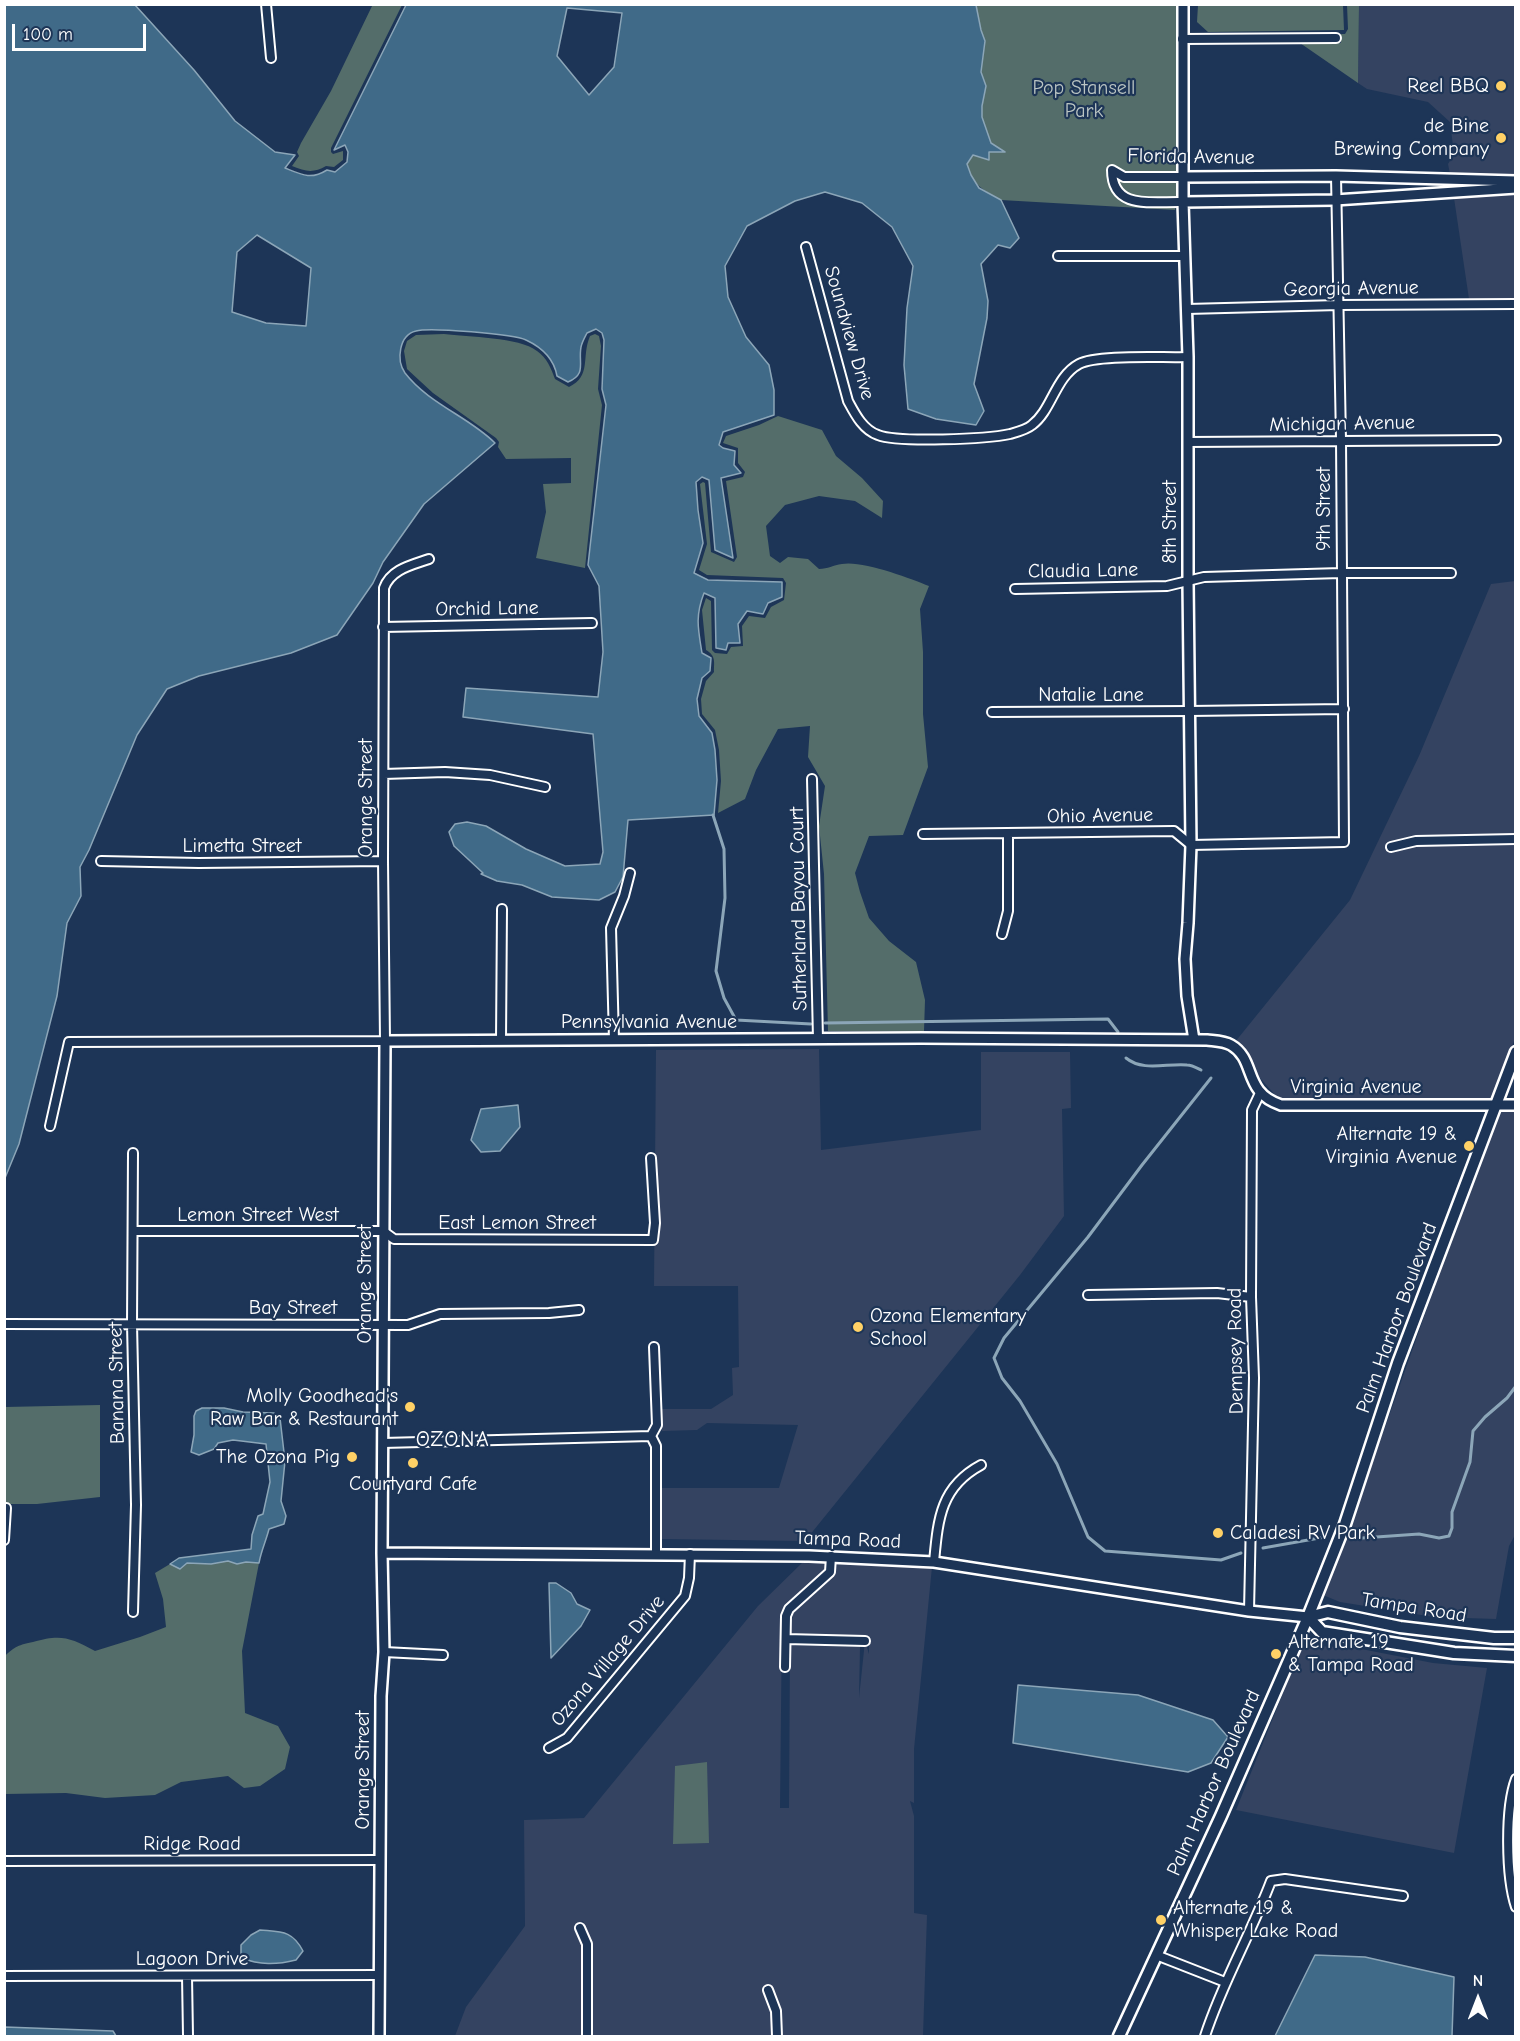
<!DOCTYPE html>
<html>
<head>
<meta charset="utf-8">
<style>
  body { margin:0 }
  #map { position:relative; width:1520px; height:2041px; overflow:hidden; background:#1d3557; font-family:"Comic Neue",sans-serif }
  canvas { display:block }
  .frame { position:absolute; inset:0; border:6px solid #fff; pointer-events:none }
  .north { position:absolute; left:1448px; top:1969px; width:60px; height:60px; -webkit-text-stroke:4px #1d3557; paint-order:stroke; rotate:0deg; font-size:16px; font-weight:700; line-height:24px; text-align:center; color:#fff }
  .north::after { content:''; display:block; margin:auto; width:21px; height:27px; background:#fff; clip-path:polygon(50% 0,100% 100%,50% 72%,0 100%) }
  .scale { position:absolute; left:12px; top:24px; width:134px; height:27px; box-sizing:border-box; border:3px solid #fff; border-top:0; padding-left:8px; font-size:18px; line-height:21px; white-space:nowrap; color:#fff; -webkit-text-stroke:4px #1d3557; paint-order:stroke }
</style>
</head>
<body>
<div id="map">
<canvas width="1520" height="2041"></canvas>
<div class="frame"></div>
<div class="north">N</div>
<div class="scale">100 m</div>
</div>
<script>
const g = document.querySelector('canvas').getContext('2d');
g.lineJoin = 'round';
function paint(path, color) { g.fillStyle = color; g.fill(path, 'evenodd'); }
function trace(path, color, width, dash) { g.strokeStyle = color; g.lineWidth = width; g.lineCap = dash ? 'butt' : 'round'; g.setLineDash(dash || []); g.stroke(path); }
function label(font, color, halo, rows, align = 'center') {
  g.font = font + ' "Comic Neue",sans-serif'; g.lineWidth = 4.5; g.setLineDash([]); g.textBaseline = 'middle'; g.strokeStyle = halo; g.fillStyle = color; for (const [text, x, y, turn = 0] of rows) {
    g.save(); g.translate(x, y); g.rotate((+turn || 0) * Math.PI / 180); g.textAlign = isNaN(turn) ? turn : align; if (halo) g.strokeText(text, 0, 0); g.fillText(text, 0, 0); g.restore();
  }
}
paint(new Path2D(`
  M 1359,5 L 1515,5 L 1515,176 L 1450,174 L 1448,164 L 1454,154 L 1450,122 L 1428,102 L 1367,89 L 1358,83 Z
  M 1515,194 L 1515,299 L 1469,299 L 1454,198 Z
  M 1515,581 L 1515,834 L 1416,836 L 1386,843 L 1388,852 L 1417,846 L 1515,845 L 1515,1038 L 1493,1101 L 1282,1099 L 1276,1096 L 1253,1070 L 1245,1051 L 1235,1042 L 1350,900 L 1419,756 L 1491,584 Z
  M 819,1049 L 821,1150 L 981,1130 L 981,1052 L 1070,1052 L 1071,1108 L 1062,1109 L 1064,1216 L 1020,1275 L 805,1541 L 660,1539 L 661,1488 L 779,1488 L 798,1425 L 707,1423 L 697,1430 L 662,1431 L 662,1409 L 711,1409 L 733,1395 L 732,1368 L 739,1367 L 738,1286 L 654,1286 L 656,1050 Z
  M 1515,1110 L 1516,1533 L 1509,1546 L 1496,1619 L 1434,1617 L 1340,1602 L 1323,1595 L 1349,1529 L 1471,1184 L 1500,1111 Z
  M 804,1561 L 826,1561 L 825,1570 L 786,1605 L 782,1616 L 780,1808 L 789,1808 L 790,1645 L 860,1647 L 859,1698 L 865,1641 L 869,1654 L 869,1636 L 790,1635 L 793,1613 L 832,1576 L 835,1562 L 932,1567 L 914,1749 L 914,1803 L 910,1801 L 914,1816 L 914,1913 L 927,1915 L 923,2036 L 782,2036 L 781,2010 L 770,1984 L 762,1988 L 772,2012 L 773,2036 L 591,2036 L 591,1944 L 583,1921 L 574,1925 L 582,1945 L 582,2036 L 455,2036 L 466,2007 L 525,1926 L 524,1820 L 584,1818 L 758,1606 Z
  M 1302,1646 L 1351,1647 L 1433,1663 L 1487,1668 L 1454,1853 L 1236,1810 Z`), '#344361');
paint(new Path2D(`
  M 373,4 L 402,5 L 331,148 L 331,152 L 333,154 L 343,151 L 343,160 L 334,167 L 326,166 C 314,173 306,172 292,166 L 299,156 L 297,152 L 301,143 L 331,91 Z
  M 976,5 L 1177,5 L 1180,173 L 1175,210 L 1001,200 C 982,189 973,186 967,163 L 973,155 L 989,159 L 989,152 L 1004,152 L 991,143 L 982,117 L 982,106 L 986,86 L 981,72 L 985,41 L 981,30 Z
  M 1198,5 L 1343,5 L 1344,30 L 1208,32 L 1197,22 Z
  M 1347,5 L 1359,5 L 1358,83 L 1300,43 L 1341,43 L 1341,34 L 1345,34 L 1348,29 Z
  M 444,334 C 468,337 519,337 537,351 C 547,358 551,368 555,379 L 569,387 C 592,376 581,357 590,336 L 595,334 L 599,336 L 601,346 L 598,389 L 602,405 L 585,568 L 536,558 L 546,512 L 543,484 L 571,483 L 571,458 L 506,459 L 498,447 L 499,442 L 496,438 L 433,393 L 407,369 L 404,351 L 407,341 L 416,335 Z
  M 778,416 L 822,430 L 836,456 L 862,478 L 883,501 L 882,518 L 855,501 L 819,496 L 785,505 L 766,526 L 770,556 L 780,563 L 788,557 L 808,559 L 819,569 C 828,569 833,565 842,564 C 861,560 910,578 929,586 L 920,609 L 923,652 L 923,714 L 928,767 L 903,835 L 869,836 L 855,873 L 860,892 L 869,918 L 889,941 L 916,962 L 925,1000 L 924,1031 L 828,1031 L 824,874 L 819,826 L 825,786 L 808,757 L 810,726 L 778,729 L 756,770 L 745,799 L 718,813 L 721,781 L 719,750 L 715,730 L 702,714 L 701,699 L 706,681 L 714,672 C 714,661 716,656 706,650 L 702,610 L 706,598 L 711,601 L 712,650 L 715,653 L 727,654 L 731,647 L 743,646 L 742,626 L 749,616 L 765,618 L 771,607 L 784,600 L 786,583 L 783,578 L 707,575 L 699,570 L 707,544 L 700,484 L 703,482 L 705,483 L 711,552 L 734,562 L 737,557 L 726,481 L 743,477 L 745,472 L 738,463 L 738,448 L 723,443 L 726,436 L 759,425 Z
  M 100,1405 L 100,1497 L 37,1504 L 5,1504 L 5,1407 Z
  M 228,1561 C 238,1564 248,1562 259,1563 L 242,1651 L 245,1713 L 278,1726 L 290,1747 L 285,1769 L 260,1786 L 244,1788 L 228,1776 L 181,1782 L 155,1795 L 105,1798 L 66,1793 L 5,1794 L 4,1657 C 15,1646 19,1645 33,1642 C 60,1634 70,1637 95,1651 L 140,1637 L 166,1627 L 163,1599 L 155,1573 L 170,1564 L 180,1568 L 187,1563 L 211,1564 Z
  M 707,1762 L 709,1843 L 673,1844 L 675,1766 Z`), '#546d6a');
const water = new Path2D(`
  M 5,4 L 135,5 L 194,70 L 235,121 L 275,152 L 295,155 L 285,168 C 302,175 311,180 327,170 L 335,172 L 347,162 L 348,152 L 345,145 L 334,150 L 406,5 L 976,5 L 981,30 L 985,41 L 981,72 L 986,86 L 982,106 L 982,117 L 991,143 L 1005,152 L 989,152 L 989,160 L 973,155 L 967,164 L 971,175 L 979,188 L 1001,200 L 1019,238 L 1010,248 L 998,245 L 981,264 L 988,301 L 987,318 L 974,384 L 984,411 L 976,425 L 936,419 L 908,409 L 904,365 L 907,308 L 913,266 L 892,227 L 862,203 L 825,192 L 795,201 L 747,226 L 725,266 L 728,297 L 746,337 L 769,365 L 774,390 L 774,415 L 723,432 L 719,445 L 723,448 L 735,451 L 734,465 L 741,473 L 721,478 L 733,558 L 715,550 L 709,480 L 702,477 L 696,482 L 698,510 L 703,543 L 694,573 L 708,580 L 782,582 L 782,597 L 768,603 L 763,614 L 747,611 L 738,624 L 740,643 L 728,643 L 726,650 L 716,648 L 715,598 L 704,593 C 695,616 698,629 702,653 L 711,658 L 710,671 L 702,678 L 697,699 L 699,716 L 712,733 L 715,750 L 717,780 L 714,815 L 628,820 L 623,877 L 615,892 L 599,900 L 552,897 L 522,885 L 497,881 L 481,874 L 483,873 L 454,846 L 449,832 L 455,824 L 467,822 L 486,826 L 526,849 L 565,866 L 600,864 L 603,852 L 593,734 L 463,717 L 466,688 L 598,697 L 603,652 L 599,586 L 588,565 L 606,405 L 602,389 L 604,340 L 602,333 L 596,329 L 587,333 C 585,337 582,342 581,347 C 578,363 587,374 568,382 L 557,376 C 554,359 541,347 526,340 C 514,334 429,327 416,331 C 399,335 396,360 405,373 C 429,404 469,417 495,443 L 424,504 L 383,562 L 373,583 L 337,635 L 291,653 L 199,676 L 167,689 L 137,735 L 89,850 L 80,867 L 81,896 L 67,923 L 57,996 L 19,1144 L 5,1178 ZM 567,8 L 622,13 L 614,67 L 589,95 L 557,56 ZM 257,235 L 311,268 L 306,326 L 266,323 L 232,312 L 237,252 Z
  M 518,1105 L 520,1127 L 500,1151 L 481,1152 L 471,1140 L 481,1109 Z
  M 202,1408 L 224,1408 L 243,1412 L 274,1413 L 280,1418 L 285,1461 L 281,1501 L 286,1516 L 284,1524 L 269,1529 C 266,1541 261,1551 259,1563 L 246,1562 L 237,1564 L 228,1561 L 211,1564 L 187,1563 L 180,1569 L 170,1564 L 179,1558 L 251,1549 L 252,1535 L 258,1516 L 263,1514 L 270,1482 L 266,1444 L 233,1440 L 218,1443 L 214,1449 L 199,1455 L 191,1452 L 194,1435 L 194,1416 L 196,1411 Z
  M 549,1583 L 556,1583 L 571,1593 L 577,1604 L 590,1610 L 581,1626 L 551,1658 Z
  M 1018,1685 L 1138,1695 L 1213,1720 L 1228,1737 L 1211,1763 L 1188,1772 L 1013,1743 Z
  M 260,1930 C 281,1932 292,1930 303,1951 L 296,1960 C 276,1965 260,1965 241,1958 L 241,1945 L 251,1935 Z
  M 1315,1955 L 1365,1957 L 1454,1977 L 1452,2036 L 1275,2036 Z
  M 5,2027 L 113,2031 L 116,2036 L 5,2036 Z`);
paint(water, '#406a88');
trace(water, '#8ca6b8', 1.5);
trace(new Path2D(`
  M 713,815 L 724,849 L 725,898 L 716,971 L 724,998 L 736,1020 L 811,1024
  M 825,1023 L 1108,1019 L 1118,1032
  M 1126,1058 C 1143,1072 1167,1063 1187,1065 C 1192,1065 1197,1068 1201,1070
  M 1211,1078 L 1142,1165 L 1088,1237 L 1004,1338 L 994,1358 L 1002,1378 L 1020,1401 L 1057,1464 L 1088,1537 L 1105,1551 L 1221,1560 L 1241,1553
  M 1362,1538 L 1419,1534 L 1439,1538 L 1449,1536 L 1452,1528 L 1452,1512 L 1470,1462 L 1473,1431 L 1485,1417 L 1507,1398 L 1516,1386
  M 1263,1548 L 1325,1537`), '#8ca6b8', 3);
const minor = new Path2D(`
  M 266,4 L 271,58
  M 1182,39 L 1336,38
  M 1183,202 C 1153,201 1112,211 1112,170 L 1124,177 L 1183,177
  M 806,247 L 848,401 C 855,414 863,430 878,435 C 898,443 987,439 1010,434 C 1017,432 1026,430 1032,425 C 1052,410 1055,377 1079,364 C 1097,354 1164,358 1188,357
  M 1058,256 L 1184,256
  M 1187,309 L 1339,305 L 1516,304
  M 1188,442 L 1496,440
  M 1015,589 L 1167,586 L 1204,577 L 1341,573 L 1451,573
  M 383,627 L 592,623
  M 992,712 L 1190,711 L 1344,709
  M 384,774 L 445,772 L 490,775 L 545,787
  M 812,779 L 818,1039
  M 923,834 L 1174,831 L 1191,845 L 1344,842 L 1341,440 L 1336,176
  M 1391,847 L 1416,841 L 1516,839
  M 101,861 L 199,863 L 383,861
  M 1002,934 L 1008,911 L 1008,834
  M 501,1040 L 502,909
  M 614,1040 L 611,928 L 624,896 L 630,873
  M 50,1126 L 69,1042 L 385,1041 L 383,861 L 384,588 C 391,569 412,565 429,559
  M 133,1153 L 132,1324 L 136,1505 L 133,1612
  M 133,1231 L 383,1231 L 394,1239 L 653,1240 L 655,1223 L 651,1158
  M 1088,1295 L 1217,1293 L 1251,1297
  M 4,1324 L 408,1325 L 440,1314 L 549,1313 L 579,1310
  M 651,1436 L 656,1446 L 656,1554
  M 651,1436 L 657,1425 L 654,1347
  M 383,1443 L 651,1436
  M 4,1540 L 6,1508
  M 934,1562 C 938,1520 940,1487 981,1465
  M 1249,1611 L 1254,1378 L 1251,1297 L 1252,1110 L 1260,1093
  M 786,1639 L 865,1641
  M 384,1652 L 443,1655
  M 785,1667 L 786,1616 L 789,1609 L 830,1572 L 831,1556
  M 549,1748 L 567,1738 L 685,1596 L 689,1578 L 690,1554
  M 1516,1779 C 1505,1808 1506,1877 1516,1907
  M 4,1861 L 380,1860
  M 580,1928 L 587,1944 L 587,2036
  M 1156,1955 L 1225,1982
  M 4,1976 L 379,1975
  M 187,1976 L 188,2036
  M 768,1990 L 776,2011 L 777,2036
  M 1205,2036 C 1222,1983 1251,1934 1271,1881 L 1285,1879 L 1403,1896`);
const tertiary = new Path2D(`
  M 1183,4 L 1183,202 L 1188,357 L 1188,582 L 1191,845 L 1188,923 L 1185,959 L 1187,996 L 1194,1040
  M 1183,177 L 1336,176 L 1516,181
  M 1183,202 L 1335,200 L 1516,188
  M 382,1553 L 809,1556 L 934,1562 L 1249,1611 L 1308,1617
  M 379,2036 L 381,1696 L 384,1652 L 382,1553 L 385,1041 L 921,1038 L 1207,1040 C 1215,1041 1224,1041 1231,1045 C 1257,1060 1242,1092 1281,1105 L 1516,1105`);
const secondary = new Path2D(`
  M 1308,1617 L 1322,1632 L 1454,1653 L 1516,1656
  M 1308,1617 L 1328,1612 L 1400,1627 L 1494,1638 L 1516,1638
  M 1119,2036 L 1221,1816 L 1308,1617 L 1345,1524 L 1398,1363 L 1516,1052`);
trace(minor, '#fff', 12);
trace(tertiary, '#fff', 14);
trace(secondary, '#fff', 15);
trace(minor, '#1d3557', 8);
trace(tertiary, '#1d3557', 9);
trace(secondary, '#1d3557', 10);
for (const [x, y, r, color] of [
  [1501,86,6,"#ffd166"],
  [1501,138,6,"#ffd166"],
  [1469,1146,6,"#ffd166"],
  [858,1327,6,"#ffd166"],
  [410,1407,6,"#ffd166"],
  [352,1457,6,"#ffd166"],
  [413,1463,6,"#ffd166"],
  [1218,1533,6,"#ffd166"],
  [1276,1654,6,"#ffd166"],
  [1161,1920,6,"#ffd166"]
]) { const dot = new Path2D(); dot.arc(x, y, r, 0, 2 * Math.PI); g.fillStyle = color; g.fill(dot); trace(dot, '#1d3557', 2); }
label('20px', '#fff', '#1d3557', [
  ["Reel BBQ",1489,86],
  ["de Bine",1489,126],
  ["Brewing Company",1489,149],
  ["Alternate 19 &",1457,1134],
  ["Virginia Avenue",1457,1157],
  ["Ozona Elementary",870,1316,"left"],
  ["School",870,1339,"left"],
  ["Molly Goodhead's",398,1396],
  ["Raw Bar & Restaurant",398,1419],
  ["The Ozona Pig",340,1457],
  ["Courtyard Cafe",413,1484,"center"],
  ["Caladesi RV Park",1230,1533,"left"],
  ["Alternate 19",1288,1642,"left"],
  ["& Tampa Road",1288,1665,"left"],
  ["Alternate 19 &",1173,1908,"left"],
  ["Whisper Lake Road",1173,1931,"left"]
], 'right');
label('20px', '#bbc5c3', '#1d3557', [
  ["Pop Stansell",1084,88],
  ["Park",1084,111]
]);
label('20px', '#fff', '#1d3557', [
  ["Florida Avenue",1191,157,1],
  ["Georgia Avenue",1351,289,-1],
  ["Soundview Drive",849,333,74],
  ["Michigan Avenue",1342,424,-1],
  ["9th Street",1324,509,-90],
  ["8th Street",1170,522,-90],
  ["Claudia Lane",1083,571,-1],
  ["Orchid Lane",487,609,-1],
  ["Natalie Lane",1091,695],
  ["Orange Street",366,798,-90],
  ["Ohio Avenue",1100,816,-1],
  ["Limetta Street",242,846],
  ["Sutherland Bayou Court",799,909,-91],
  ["Pennsylvania Avenue",649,1022],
  ["Virginia Avenue",1356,1087],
  ["Lemon Street West",258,1215],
  ["East Lemon Street",517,1223],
  ["Orange Street",365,1284,-90],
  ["Bay Street",293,1308],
  ["Palm Harbor Boulevard",1397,1318,-70],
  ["Dempsey Road",1236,1351,-91],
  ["Banana Street",117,1383,-91],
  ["Tampa Road",848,1540,2],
  ["Tampa Road",1414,1608,9],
  ["Ozona Village Drive",608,1661,-50],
  ["Orange Street",363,1770,-90],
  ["Palm Harbor Boulevard",1214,1783,-66],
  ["Ridge Road",192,1844],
  ["Lagoon Drive",192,1959]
]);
g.letterSpacing = '1.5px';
label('22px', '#fff', '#1d3557', [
  ["OZONA",453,1440]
]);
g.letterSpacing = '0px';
</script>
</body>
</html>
